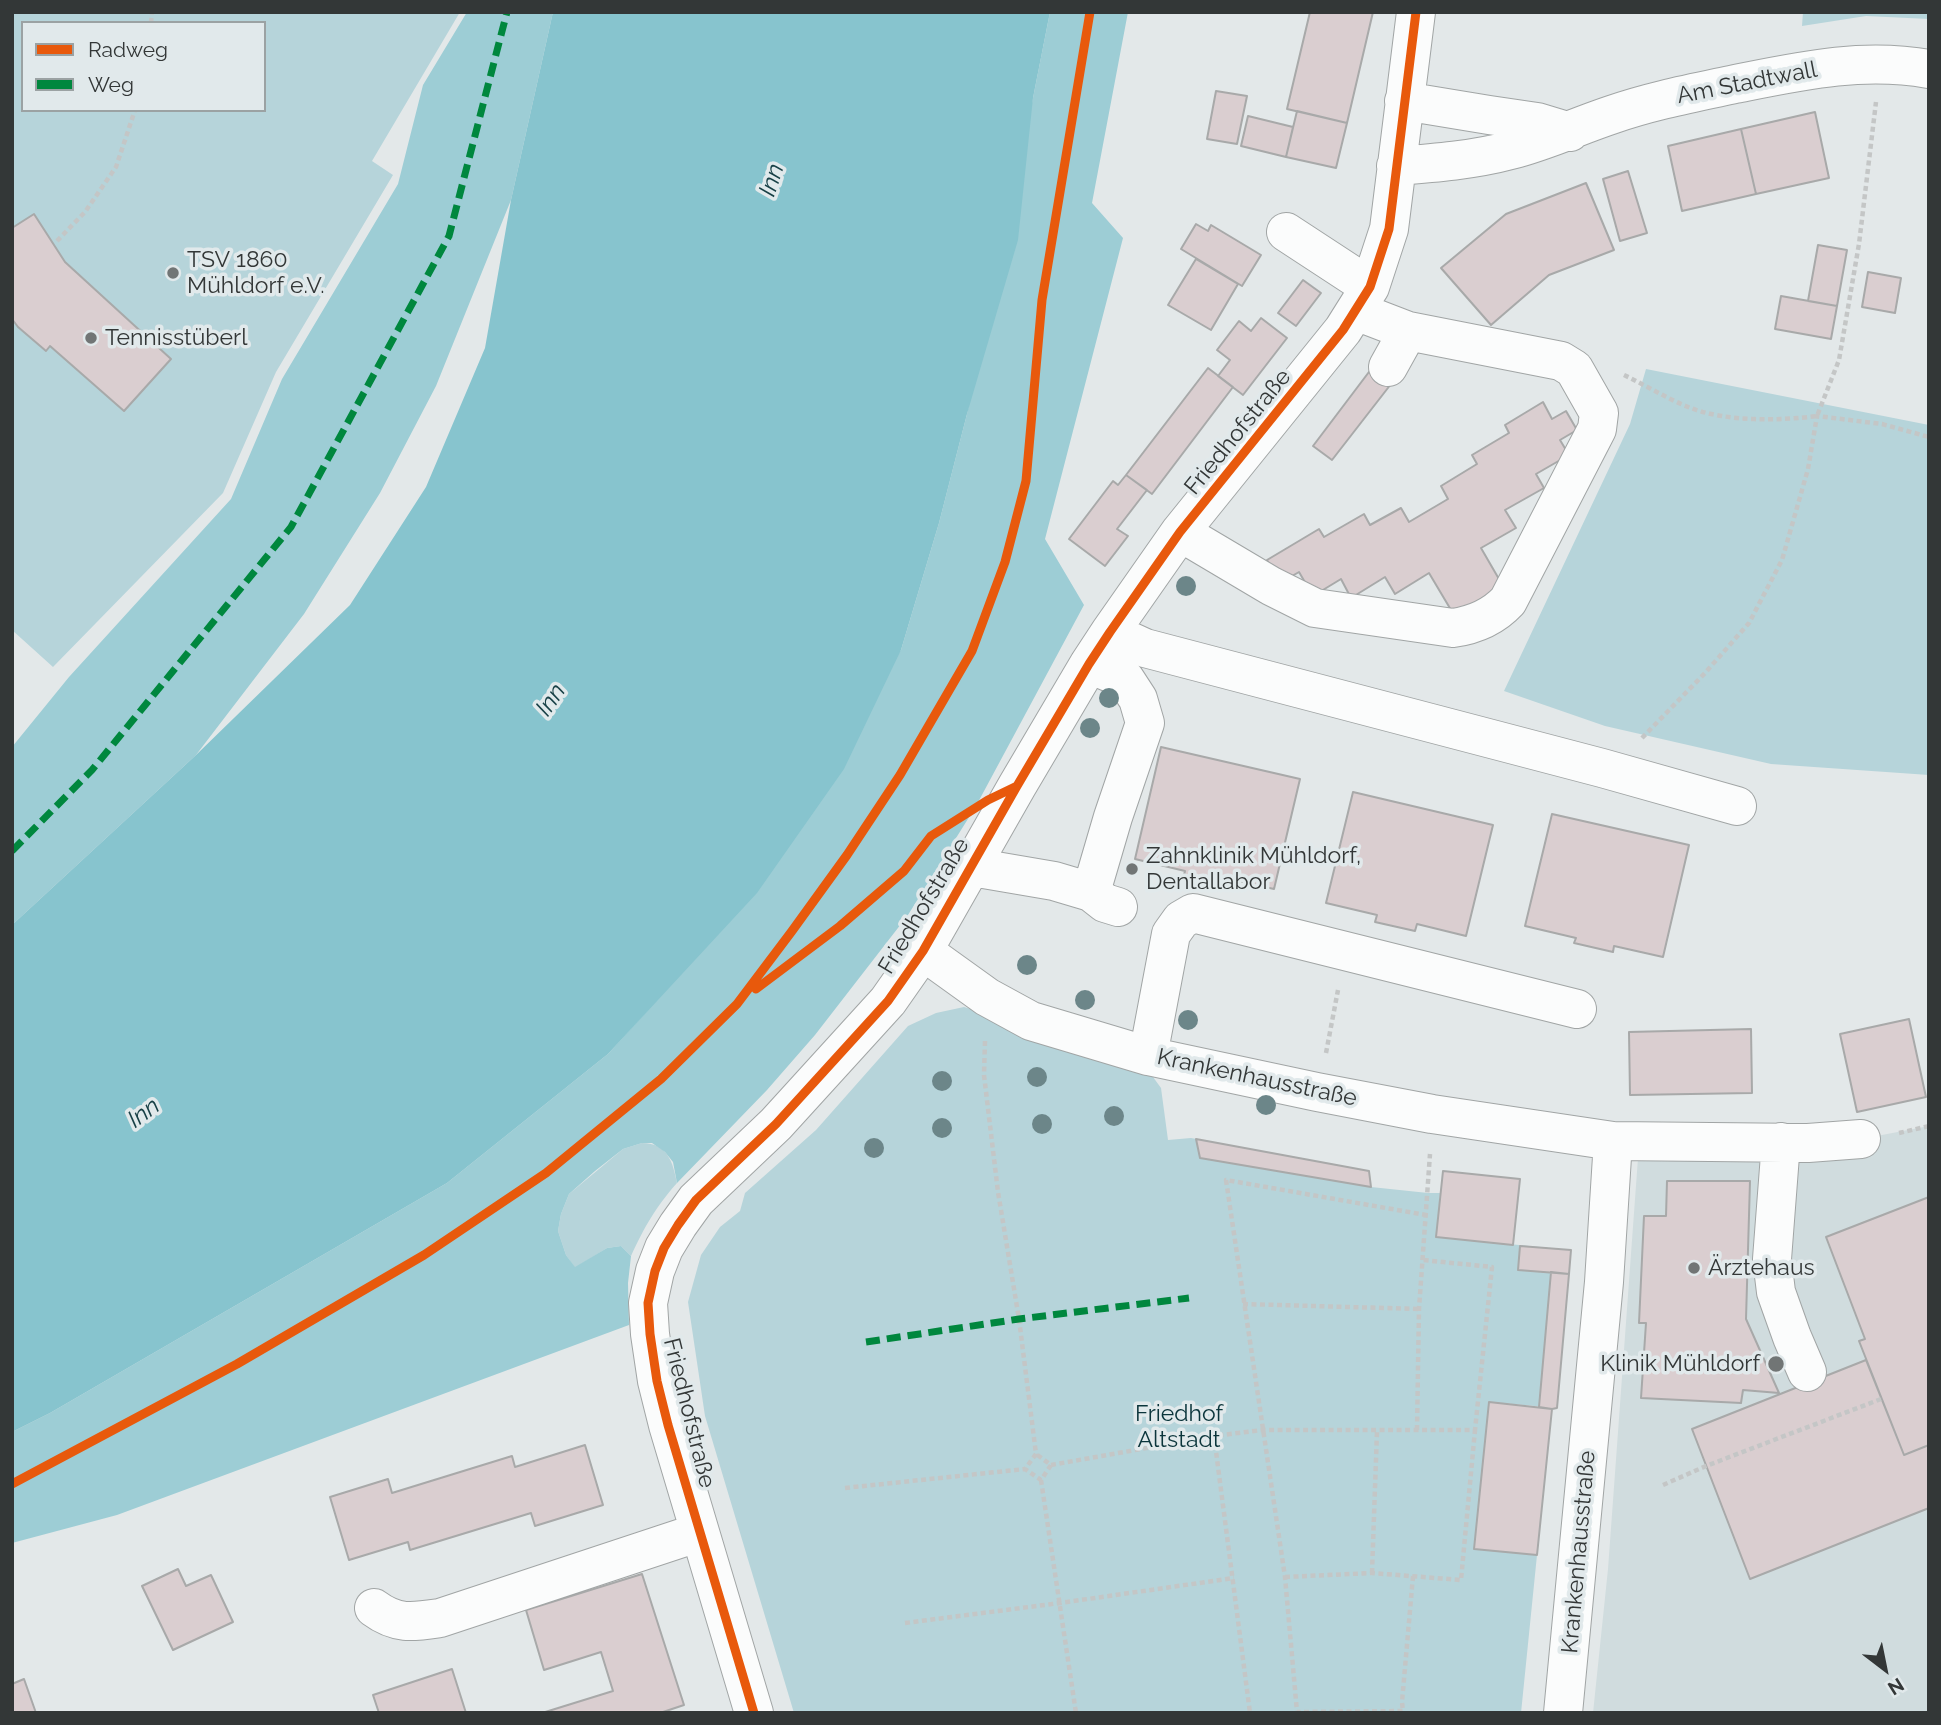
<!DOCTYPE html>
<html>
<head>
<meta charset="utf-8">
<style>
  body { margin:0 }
  #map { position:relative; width:1941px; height:1725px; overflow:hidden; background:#e3e8e9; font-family:Raleway,sans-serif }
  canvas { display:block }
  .frame { position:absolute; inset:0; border:14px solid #333737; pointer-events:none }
  .legend { position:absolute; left:21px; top:21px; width:245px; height:91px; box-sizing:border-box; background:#e1e9eb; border:2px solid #9ba2a3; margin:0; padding:9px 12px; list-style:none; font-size:21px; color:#333737 }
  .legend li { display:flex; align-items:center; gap:14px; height:35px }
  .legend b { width:35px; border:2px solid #9ba2a3 }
  .north { position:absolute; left:1850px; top:1634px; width:70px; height:70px; -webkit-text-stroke:5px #e1e9eb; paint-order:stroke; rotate:148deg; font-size:19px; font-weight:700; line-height:28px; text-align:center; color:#333737 }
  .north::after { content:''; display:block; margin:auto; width:24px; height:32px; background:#333737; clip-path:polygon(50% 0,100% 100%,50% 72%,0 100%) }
</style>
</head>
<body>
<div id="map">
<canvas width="1941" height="1725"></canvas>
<div class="frame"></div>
<ul class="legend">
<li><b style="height:9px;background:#e8590c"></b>Radweg</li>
<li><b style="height:9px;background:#00873e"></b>Weg</li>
</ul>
<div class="north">N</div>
</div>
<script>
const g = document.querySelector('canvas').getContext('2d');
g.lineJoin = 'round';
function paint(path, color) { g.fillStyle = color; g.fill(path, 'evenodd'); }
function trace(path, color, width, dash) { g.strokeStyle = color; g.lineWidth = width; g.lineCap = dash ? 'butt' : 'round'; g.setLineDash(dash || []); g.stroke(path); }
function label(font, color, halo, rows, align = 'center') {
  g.font = font + ' Raleway,sans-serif'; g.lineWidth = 7; g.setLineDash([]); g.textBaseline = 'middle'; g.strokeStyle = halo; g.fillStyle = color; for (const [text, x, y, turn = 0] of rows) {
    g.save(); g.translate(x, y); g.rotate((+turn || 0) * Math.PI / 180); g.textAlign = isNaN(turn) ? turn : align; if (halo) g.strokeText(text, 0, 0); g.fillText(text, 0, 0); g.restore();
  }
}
paint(new Path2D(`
  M 1929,1126 L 1929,1713 L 1593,1713 L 1608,1569 L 1638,1158 L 1861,1139 Z`), '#d0dcde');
paint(new Path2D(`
  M 12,12 L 460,12 L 372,161 L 393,175 L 276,372 L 223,493 L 53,667 L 12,630 ZM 23,23 L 264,23 L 264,110 L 23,110 Z
  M 1803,12 L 1929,12 L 1929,19 L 1866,16 L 1802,26 Z
  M 1646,369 L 1929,425 L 1929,775 L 1771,764 L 1605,726 L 1504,691 L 1630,424 Z
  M 964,1007 L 997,1017 L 1048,1044 L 1153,1077 L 1161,1088 L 1168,1140 L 1191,1138 L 1369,1171 L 1371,1187 L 1428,1193 L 1440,1193 L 1436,1237 L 1571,1250 L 1557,1408 L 1490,1402 L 1474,1549 L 1537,1555 L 1521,1713 L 794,1713 L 705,1416 L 688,1302 L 701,1255 L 720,1227 L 740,1211 L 745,1193 L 816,1130 L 908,1026 L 936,1013 Z
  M 642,1143 C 668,1143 673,1163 677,1183 C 655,1208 645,1226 631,1256 L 621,1246 L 607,1248 L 575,1268 L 566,1255 L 558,1231 L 561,1214 L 569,1194 L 623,1149 Z`), '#b6d4da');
paint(new Path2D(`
  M 467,12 L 553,12 L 511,200 L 436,386 L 380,493 L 304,614 L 196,755 L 12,925 L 12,747 L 69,677 L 231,499 L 282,379 L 398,184 L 423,85 Z
  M 1050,12 L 1128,12 L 1092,203 L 1123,238 L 1045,539 L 1084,605 L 976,806 L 908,915 L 815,1035 L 767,1090 L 677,1183 L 673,1162 L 665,1152 L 652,1143 L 642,1143 L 623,1149 L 595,1171 L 569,1194 L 561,1214 L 558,1231 L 566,1255 L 575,1267 L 607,1248 L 621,1246 L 631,1256 L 628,1283 L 629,1325 L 117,1515 L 12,1543 L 12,1432 L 50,1413 L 447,1183 L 608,1054 L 647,1011 L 901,650 L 939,523 L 967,414 L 1033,98 Z`), '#9dcdd5');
paint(new Path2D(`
  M 553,12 L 1050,12 L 1033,98 L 1018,240 L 967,414 L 939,523 L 901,650 L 844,769 L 757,893 L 608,1054 L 447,1183 L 50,1413 L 12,1432 L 12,925 L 196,755 L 350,605 L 426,487 L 485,348 L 511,200 Z`), '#87c4ce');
const building = new Path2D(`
  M 1310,12 L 1373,12 L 1347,123 L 1287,109 Z
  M 1216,91 L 1247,96 L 1237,144 L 1207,139 Z
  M 1297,111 L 1347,123 L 1336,168 L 1286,157 Z
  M 1815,112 L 1829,178 L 1756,194 L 1741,129 Z
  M 1248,116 L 1293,127 L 1286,157 L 1241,146 Z
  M 1741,129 L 1756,194 L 1682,211 L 1668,146 Z
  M 1628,171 L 1647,233 L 1620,241 L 1603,179 Z
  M 1586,183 L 1614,250 L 1549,275 L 1491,325 L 1441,268 L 1506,214 Z
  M 34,214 L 65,262 L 171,359 L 124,411 L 50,346 L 46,351 L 18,327 L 12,319 L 12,228 Z
  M 1196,224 L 1208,231 L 1211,225 L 1261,255 L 1242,286 L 1181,249 Z
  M 1818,245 L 1847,250 L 1837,306 L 1808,301 Z
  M 1196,259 L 1238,284 L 1211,330 L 1168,305 Z
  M 1868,272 L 1901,278 L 1895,313 L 1862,307 Z
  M 1303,280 L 1321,293 L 1296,326 L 1278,313 Z
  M 1781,296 L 1837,306 L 1831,339 L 1775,329 Z
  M 1261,318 L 1287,338 L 1243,395 L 1218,376 L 1230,360 L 1217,350 L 1239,321 L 1251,331 Z
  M 1378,360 L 1398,375 L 1332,460 L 1313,446 Z
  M 1208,368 L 1233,387 L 1152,494 L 1126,475 Z
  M 1543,402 L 1552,419 L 1566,411 L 1577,430 L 1560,440 L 1569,455 L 1536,474 L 1544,488 L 1505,510 L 1516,528 L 1481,548 L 1503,586 L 1454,615 L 1429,573 L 1395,594 L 1385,577 L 1351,598 L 1341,579 L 1313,596 L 1299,572 L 1280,583 L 1267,560 L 1319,529 L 1324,537 L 1364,514 L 1370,525 L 1401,508 L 1409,522 L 1448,499 L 1441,486 L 1477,464 L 1472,455 L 1509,433 L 1505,425 Z
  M 1126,475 L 1147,490 L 1117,529 L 1128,536 L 1105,566 L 1069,539 L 1113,481 L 1118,485 Z
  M 1161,747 L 1300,779 L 1274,889 L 1225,878 L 1224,884 L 1184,875 L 1185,871 L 1135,859 Z
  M 1353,792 L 1493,825 L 1466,936 L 1417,924 L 1415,931 L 1375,922 L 1377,915 L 1326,903 Z
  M 1552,814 L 1689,845 L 1663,957 L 1614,946 L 1613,952 L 1574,943 L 1576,938 L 1525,926 Z
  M 1909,1019 L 1926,1097 L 1857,1112 L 1840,1034 Z
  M 1751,1029 L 1752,1093 L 1630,1095 L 1629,1032 Z
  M 1196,1139 L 1369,1171 L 1371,1187 L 1200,1158 Z
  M 1443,1171 L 1520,1179 L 1513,1245 L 1436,1237 Z
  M 1667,1181 L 1750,1181 L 1746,1319 L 1779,1393 L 1743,1390 L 1741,1403 L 1641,1398 L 1646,1323 L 1639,1323 L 1644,1216 L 1666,1216 Z
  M 1929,1197 L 1929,1445 L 1904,1455 L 1859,1341 L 1865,1339 L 1826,1237 Z
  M 1520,1246 L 1571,1250 L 1569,1274 L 1518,1270 Z
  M 1551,1272 L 1569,1274 L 1557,1408 L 1552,1409 L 1539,1407 Z
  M 1866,1360 L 1904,1455 L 1929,1445 L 1929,1508 L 1750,1579 L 1692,1429 Z
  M 1489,1402 L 1552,1409 L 1537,1555 L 1474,1549 Z
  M 585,1445 L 603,1505 L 535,1526 L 531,1513 L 410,1550 L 408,1542 L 349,1560 L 330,1497 L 388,1479 L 392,1493 L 512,1456 L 515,1467 Z
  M 178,1569 L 186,1586 L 211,1575 L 233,1622 L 173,1650 L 142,1586 Z
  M 642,1574 L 684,1705 L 660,1713 L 542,1713 L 613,1691 L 601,1652 L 544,1670 L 526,1610 Z
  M 452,1669 L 466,1713 L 379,1713 L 373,1695 Z
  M 24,1679 L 36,1713 L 12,1713 L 12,1684 Z`);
paint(building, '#daced0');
trace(building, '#a8a9a9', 2);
const minor = new Path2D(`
  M 1404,101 L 1489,115 L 1537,122 L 1570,132
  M 1396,166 C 1435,163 1474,160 1511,150 C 1546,141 1578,126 1611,115 C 1651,101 1693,93 1735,84 C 1800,71 1862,57 1929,69
  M 1286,232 L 1370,287
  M 1388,367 L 1408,331
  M 1180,532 L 1271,586 L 1315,608 L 1453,628 C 1474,625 1494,616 1508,601 L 1597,429 L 1599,413 L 1574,369 L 1561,361 L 1408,331 L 1356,311
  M 1110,632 L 1145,648 L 1602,768 L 1737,806
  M 972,867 L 1054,881 L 1091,892 L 1113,817 L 1145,723 L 1138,699 L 1125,679 L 1089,664
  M 1091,892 L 1105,903 L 1118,907
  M 923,951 L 987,997 L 1031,1021 L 1148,1056 L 1317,1092 L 1432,1114 L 1613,1141 L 1808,1143 L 1861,1139
  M 1148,1056 L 1171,934 L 1181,920 L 1193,913 L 1577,1009
  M 1781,1142 L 1772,1259 L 1776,1292 L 1792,1337 L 1807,1372
  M 374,1608 C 397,1625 413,1622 440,1618 L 700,1532
  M 754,1713 L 668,1425 L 657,1381 L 650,1334 L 648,1303 L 655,1271 L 664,1248 L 678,1225 L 696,1200 L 776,1124 L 888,1001 L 923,951 L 1017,786 L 1089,664 L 1110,632 L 1180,532 L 1343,330 L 1370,287 L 1389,229 L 1416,12
  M 1563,1713 L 1604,1282 L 1613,1141`);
trace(minor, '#a1a5a5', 40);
trace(new Path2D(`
  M 151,23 L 152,12
  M 57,241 L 85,212 L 116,167 L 135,110
  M 1624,375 C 1645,385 1666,398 1688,407 C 1725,422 1778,421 1817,416 L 1839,360 L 1859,244 L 1876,102
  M 1642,738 L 1705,673 L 1749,623 L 1782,560 L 1808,469 L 1817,416 L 1882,424 L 1929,437
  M 985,1041 L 984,1075 L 998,1192 L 1019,1319 L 1036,1454 L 1025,1469 L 1041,1480 L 1051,1465 L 1036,1454
  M 1326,1053 L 1338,990
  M 1899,1133 L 1929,1126
  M 1243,1304 L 1419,1309
  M 1417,1430 L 1419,1309 L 1430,1154
  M 1214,1436 L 1250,1713
  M 1051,1465 L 1214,1436 L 1262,1430 L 1475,1430 L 1492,1267 L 1423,1260
  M 1041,1480 L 1076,1713
  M 1663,1485 L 1706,1466 L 1881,1399
  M 845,1488 L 1025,1469
  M 1372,1573 L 1377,1431
  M 1413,1576 L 1402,1702 L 1403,1711 L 1297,1712 L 1285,1577 L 1226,1180 L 1426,1215
  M 1285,1577 L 1372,1573 L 1461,1580 L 1475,1430
  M 905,1623 L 1060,1603 L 1234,1578`), '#c4c6c6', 4.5, [5, 3.5]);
trace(minor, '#fbfcfc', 38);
trace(new Path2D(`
  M 12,851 L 92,770 L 291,527 L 449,236 L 507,12
  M 866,1342 L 1019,1319 L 1189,1298`), '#00873e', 7, [14, 7]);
trace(new Path2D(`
  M 756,989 L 840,926 L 904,871 L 931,836 L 988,800 L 1017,786
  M 12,1484 L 237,1364 L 424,1255 L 546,1173 L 661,1079 L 737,1004 L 792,931 L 847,855 L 900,775 L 972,651 L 1005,562 L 1026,481 L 1042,300 L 1090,12
  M 754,1713 L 668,1425 L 657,1381 L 650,1334 L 648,1303 L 655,1271 L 664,1248 L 678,1225 L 696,1200 L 776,1124 L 888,1001 L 923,951 L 1017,786 L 1089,664 L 1110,632 L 1180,532 L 1343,330 L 1370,287 L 1389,229 L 1416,12`), '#e8590c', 9);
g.fillStyle = '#6c8689';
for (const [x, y] of [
  [1186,586],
  [1109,698],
  [1090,728],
  [1027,965],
  [1085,1000],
  [1188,1020],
  [1037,1077],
  [942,1081],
  [1266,1105],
  [1114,1116],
  [1042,1124],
  [942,1128],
  [874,1148]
]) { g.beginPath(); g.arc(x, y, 10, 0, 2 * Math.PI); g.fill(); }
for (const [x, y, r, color] of [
  [173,273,7,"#717575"],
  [91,338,7,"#717575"],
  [1132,869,7,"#717575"],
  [1694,1268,7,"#717575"],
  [1776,1364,9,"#717575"]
]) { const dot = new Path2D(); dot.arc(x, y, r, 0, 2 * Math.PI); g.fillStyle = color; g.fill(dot); trace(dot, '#e1e9eb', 2.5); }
label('23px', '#333737', '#e1e9eb', [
  ["Am Stadtwall",1747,83,-11],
  ["Friedhofstraße",1238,432,-51],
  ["Friedhofstraße",924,906,-59],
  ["Krankenhausstraße",1257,1078,12],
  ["Friedhofstraße",689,1413,76],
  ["Krankenhausstraße",1579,1552,-85]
]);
label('23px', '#333737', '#e1e9eb', [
  ["TSV 1860",187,260],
  ["Mühldorf e.V.",187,286],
  ["Tennisstüberl",105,338],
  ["Zahnklinik Mühldorf,",1146,856],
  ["Dentallabor",1146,882],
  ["Ärztehaus",1708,1268],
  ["Klinik Mühldorf",1760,1364,"right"]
], 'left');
label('23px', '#0b353b', '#e1e9eb', [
  ["Friedhof",1179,1414],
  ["Altstadt",1179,1440]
]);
label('italic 24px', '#184046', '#e1e9eb', [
  ["Inn",772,180,-72],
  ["Inn",551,700,-56],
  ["Inn",144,1113,-36]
]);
</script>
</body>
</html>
